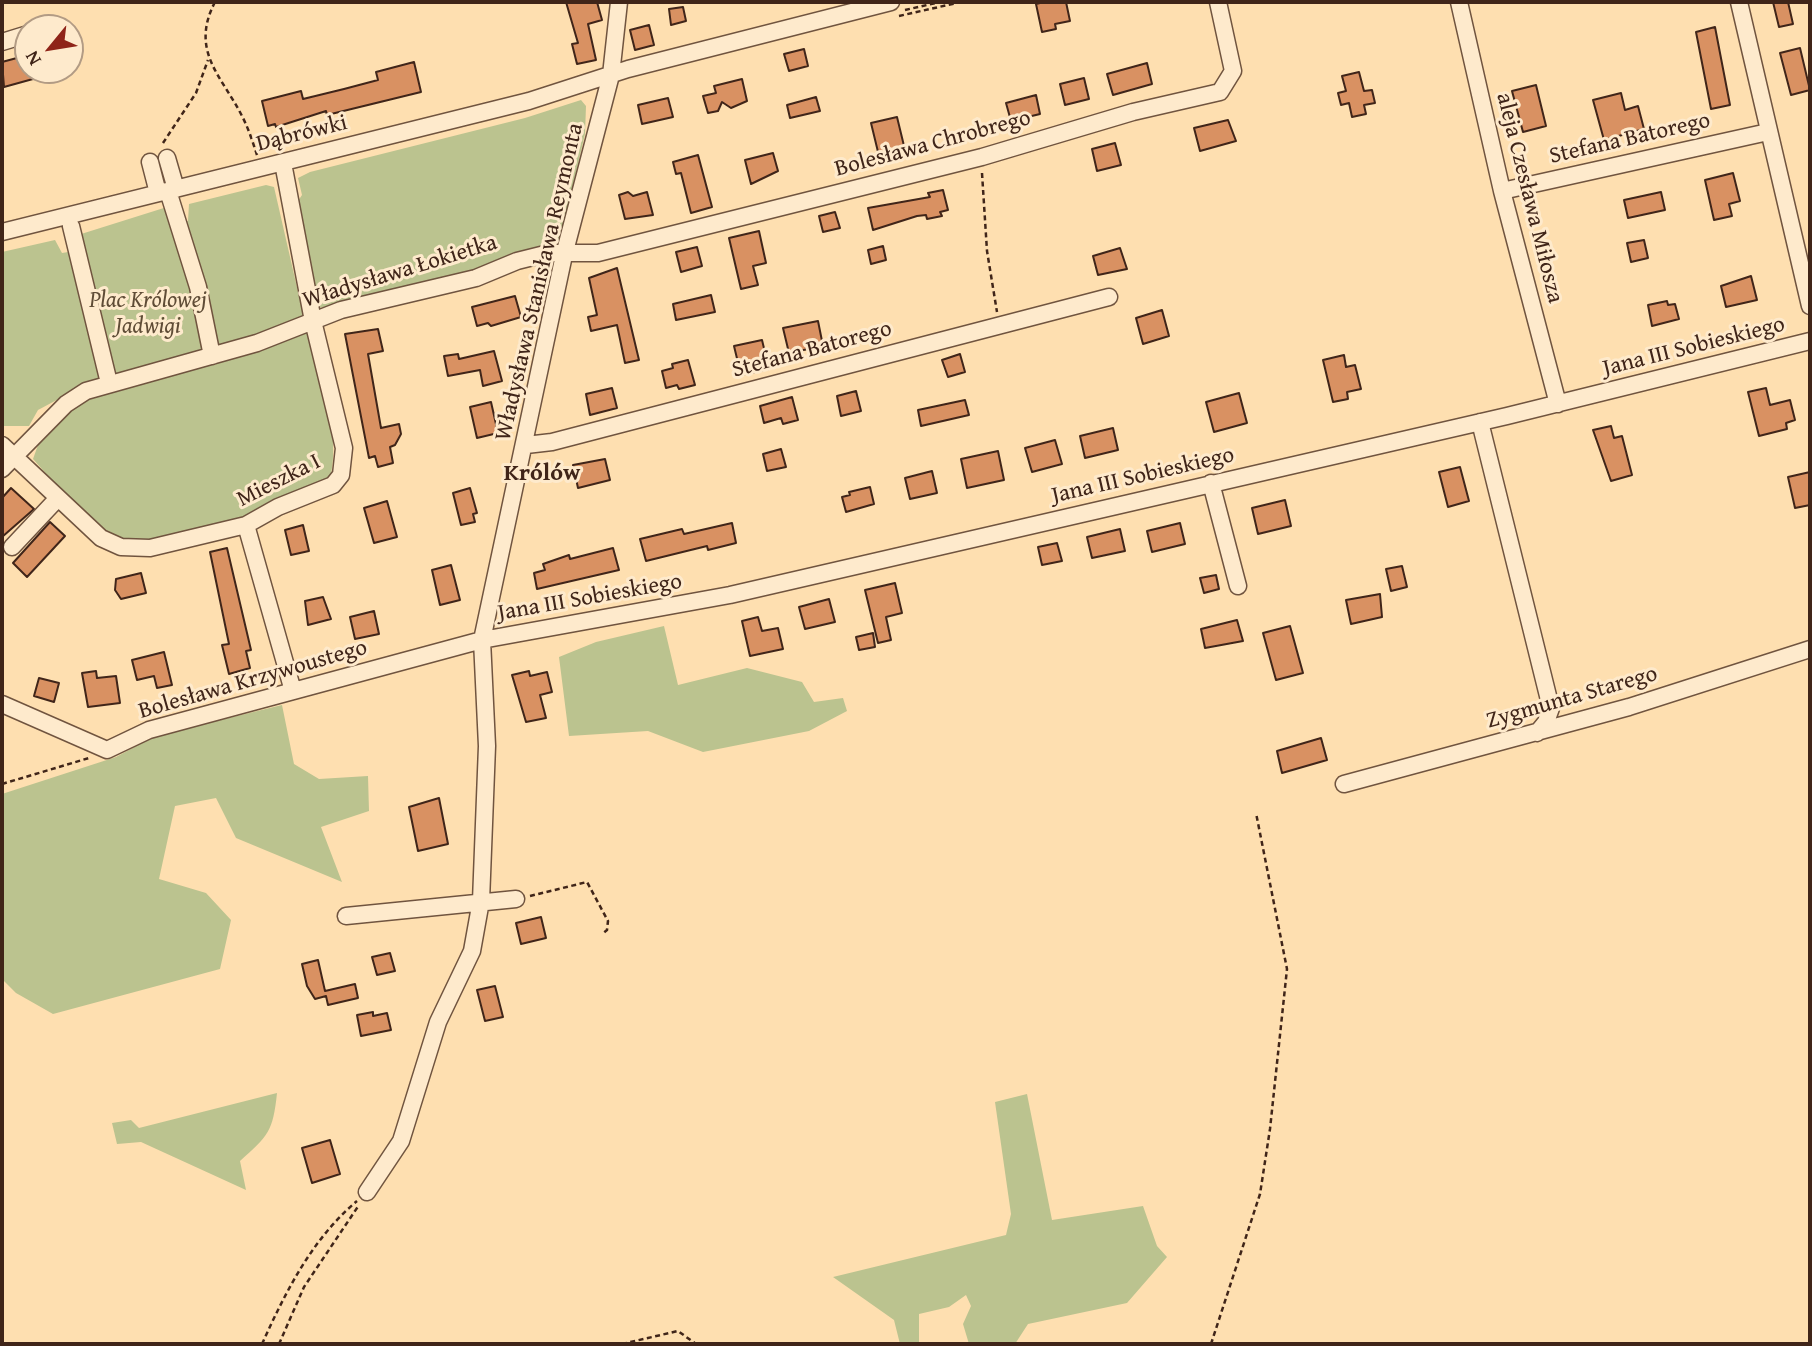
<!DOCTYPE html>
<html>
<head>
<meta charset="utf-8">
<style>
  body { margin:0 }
  #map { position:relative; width:1812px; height:1346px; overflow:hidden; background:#fedfb0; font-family:"Gentium Book Plus",serif }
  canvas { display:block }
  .frame { position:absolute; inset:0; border:4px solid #402519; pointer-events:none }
  .north { position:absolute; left:14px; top:14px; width:70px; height:70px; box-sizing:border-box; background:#feeacc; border:2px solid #b29b84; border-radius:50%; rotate:240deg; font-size:19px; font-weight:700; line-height:28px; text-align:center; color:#402519 }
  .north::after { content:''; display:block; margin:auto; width:24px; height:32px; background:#8f2418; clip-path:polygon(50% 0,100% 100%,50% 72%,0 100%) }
</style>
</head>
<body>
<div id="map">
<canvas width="1812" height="1346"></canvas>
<div class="frame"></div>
<div class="north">N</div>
</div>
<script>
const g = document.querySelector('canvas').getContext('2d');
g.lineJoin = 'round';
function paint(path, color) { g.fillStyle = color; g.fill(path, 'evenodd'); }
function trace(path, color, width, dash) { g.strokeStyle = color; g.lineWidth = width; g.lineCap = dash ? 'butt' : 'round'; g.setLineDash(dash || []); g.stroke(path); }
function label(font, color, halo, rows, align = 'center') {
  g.font = font + ' "Gentium Book Plus",serif'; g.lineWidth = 6; g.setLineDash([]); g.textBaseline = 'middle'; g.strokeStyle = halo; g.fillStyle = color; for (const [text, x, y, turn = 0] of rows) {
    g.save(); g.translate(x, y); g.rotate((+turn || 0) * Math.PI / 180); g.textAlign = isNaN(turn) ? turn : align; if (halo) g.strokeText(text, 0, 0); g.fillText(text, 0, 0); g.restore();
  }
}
paint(new Path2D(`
  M 581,100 L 586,106 L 585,134 L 560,240 L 462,275 L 315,309 L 298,201 L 302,195 L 298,178 L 310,172 L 525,118 Z
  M 266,185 L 274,187 L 304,318 L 288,327 L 83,386 L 38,410 L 29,426 L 2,426 L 2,252 L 55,240 L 62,253 L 81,250 L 78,235 L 167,207 L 173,224 L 188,221 L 189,204 Z
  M 306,328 C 319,374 342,431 330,479 C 280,501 157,563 107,536 C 91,528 47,474 33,459 L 43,431 L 94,393 Z
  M 664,626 L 678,685 L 747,668 L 802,682 L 814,702 L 843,698 L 847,711 L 809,731 L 703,752 L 648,731 L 569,736 L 559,657 L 596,642 Z
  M 282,705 L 294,764 L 319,779 L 368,776 L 369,811 L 321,827 L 342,882 L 236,838 L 216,798 L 175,806 L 159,879 L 206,893 L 231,920 L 220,969 L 53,1014 L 16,993 L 2,979 L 2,794 L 116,757 L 155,736 Z
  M 277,1093 C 273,1132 268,1136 240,1161 L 246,1190 L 141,1142 L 117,1144 L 112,1123 L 131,1120 L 139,1128 Z
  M 1027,1094 L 1052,1220 L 1143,1206 L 1157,1246 L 1167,1257 L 1127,1303 L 1028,1324 L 1015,1344 L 969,1344 L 963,1324 L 971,1306 L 966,1295 L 949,1307 L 919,1314 L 919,1344 L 900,1344 L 894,1320 L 833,1277 L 1006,1235 L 1011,1214 L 995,1102 Z`), '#bbc38f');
const building = new Path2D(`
  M 566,2 L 597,2 L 602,20 L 588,24 L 596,60 L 577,64 L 572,44 L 578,43 Z
  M 1044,2 L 1066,2 L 1070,21 L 1055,24 L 1056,29 L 1042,32 L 1036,4 Z
  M 1773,2 L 1788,2 L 1793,24 L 1779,27 Z
  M 683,7 L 686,21 L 671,25 L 669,9 Z
  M 649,25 L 654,45 L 635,50 L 630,30 Z
  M 1715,27 L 1730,105 L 1711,109 L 1696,32 Z
  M 1800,48 L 1810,90 L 1791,95 L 1780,53 Z
  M 804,49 L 808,66 L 789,71 L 784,54 Z
  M 28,55 L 28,70 L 51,70 L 51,74 L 4,87 L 2,62 Z
  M 414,62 L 421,92 L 327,115 L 326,111 L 276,127 L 275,124 L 268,126 L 262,101 L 301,91 L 303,99 L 344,89 L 378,80 L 376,72 Z
  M 1147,63 L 1152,84 L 1113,95 L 1107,74 Z
  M 1359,72 L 1364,91 L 1372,90 L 1375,103 L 1364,105 L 1366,114 L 1352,117 L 1349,103 L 1341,105 L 1338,93 L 1346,91 L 1342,76 Z
  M 1084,78 L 1089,99 L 1065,105 L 1060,84 Z
  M 742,79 L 747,101 L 731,108 L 722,102 L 718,111 L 708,113 L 703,96 L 716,93 L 714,86 Z
  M 1536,85 L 1546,126 L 1523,132 L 1512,91 Z
  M 1621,93 L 1625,110 L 1638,106 L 1644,129 L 1604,140 L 1593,100 Z
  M 1036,95 L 1040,114 L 1011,121 L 1006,103 Z
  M 816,97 L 820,111 L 790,118 L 787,105 Z
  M 668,98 L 673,117 L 642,124 L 638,105 Z
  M 897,117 L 905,150 L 879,156 L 871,123 Z
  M 1228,120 L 1236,141 L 1200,151 L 1194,128 Z
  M 1115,143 L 1121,165 L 1097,171 L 1092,149 Z
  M 773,153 L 778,171 L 751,184 L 745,160 Z
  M 698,155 L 712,207 L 691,213 L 681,173 L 676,174 L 673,162 Z
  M 1733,173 L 1740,201 L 1729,204 L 1732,216 L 1714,220 L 1705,180 Z
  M 943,190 L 948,210 L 940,212 L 942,216 L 927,219 L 926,215 L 917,216 L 873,230 L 868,208 L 930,197 L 928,193 Z
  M 628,192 L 633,196 L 647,192 L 653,215 L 625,219 L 619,195 Z
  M 1661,192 L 1665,210 L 1628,218 L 1624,200 Z
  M 835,212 L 840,228 L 823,232 L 819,216 Z
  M 759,231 L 766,263 L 753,266 L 758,285 L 741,289 L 729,238 Z
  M 1644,240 L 1648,258 L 1631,262 L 1627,243 Z
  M 883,246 L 886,260 L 871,264 L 868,250 Z
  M 697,247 L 702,266 L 681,272 L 676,252 Z
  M 1120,248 L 1127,269 L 1098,275 L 1093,256 Z
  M 617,268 L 639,360 L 625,363 L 617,325 L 591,331 L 588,317 L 597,315 L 589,278 Z
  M 1751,276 L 1757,300 L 1726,307 L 1721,286 Z
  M 711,295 L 715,312 L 676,320 L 673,304 Z
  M 515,296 L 521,317 L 491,326 L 488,323 L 477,326 L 472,307 Z
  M 1667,301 L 1668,305 L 1675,304 L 1679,319 L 1652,326 L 1648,305 Z
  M 1162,310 L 1169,336 L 1143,344 L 1136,318 Z
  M 818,321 L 823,346 L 789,353 L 783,328 Z
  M 378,329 L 383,351 L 368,354 L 381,428 L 399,424 L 401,434 L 395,445 L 390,447 L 393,463 L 378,467 L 375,456 L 369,458 L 345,334 Z
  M 762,340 L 769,369 L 741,375 L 734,346 Z
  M 494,351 L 502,381 L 483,386 L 480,370 L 448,376 L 444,356 L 458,354 L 459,359 Z
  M 960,354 L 965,372 L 948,377 L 942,360 Z
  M 1344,355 L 1346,367 L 1355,365 L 1361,389 L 1347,392 L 1348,399 L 1333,402 L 1323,360 Z
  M 688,360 L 695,385 L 679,389 L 677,385 L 666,388 L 662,371 L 673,368 L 672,364 Z
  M 612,388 L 617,408 L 590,415 L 586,394 Z
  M 1766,388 L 1770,405 L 1790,400 L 1795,420 L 1786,423 L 1787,429 L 1759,436 L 1748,392 Z
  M 856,391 L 861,411 L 841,416 L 837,396 Z
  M 1239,393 L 1247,423 L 1214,432 L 1206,402 Z
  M 792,397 L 798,420 L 783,424 L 781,418 L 764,423 L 760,406 Z
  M 965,400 L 969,415 L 921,426 L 918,410 Z
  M 491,402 L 498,433 L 477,438 L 470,407 Z
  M 1611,426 L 1614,438 L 1622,436 L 1632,475 L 1611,481 L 1593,430 Z
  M 1113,428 L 1118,450 L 1085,458 L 1080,436 Z
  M 1055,440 L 1062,464 L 1032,472 L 1025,448 Z
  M 781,449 L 786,467 L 767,471 L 763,454 Z
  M 998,451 L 1004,480 L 967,488 L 961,459 Z
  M 605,459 L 610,480 L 578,488 L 573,465 Z
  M 1460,467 L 1469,501 L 1448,507 L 1439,472 Z
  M 932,471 L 937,493 L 910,499 L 905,478 Z
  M 1810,472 L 1810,505 L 1795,508 L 1788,477 Z
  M 870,487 L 874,504 L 846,512 L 842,497 L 850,495 L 849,492 Z
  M 11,488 L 34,509 L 2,537 L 2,498 Z
  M 470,488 L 477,513 L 473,514 L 475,522 L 461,525 L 453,493 Z
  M 1285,500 L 1291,526 L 1258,534 L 1252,508 Z
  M 387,501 L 397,537 L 374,543 L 364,508 Z
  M 50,522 L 65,536 L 27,577 L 13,563 Z
  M 732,523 L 736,543 L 708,550 L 707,546 L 646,561 L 640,539 L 682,529 L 684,534 Z
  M 1180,523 L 1185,544 L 1152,552 L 1147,531 Z
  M 303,525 L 309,551 L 291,555 L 285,530 Z
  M 1120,529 L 1125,551 L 1092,558 L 1087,537 Z
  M 1057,543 L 1062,561 L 1042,565 L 1038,547 Z
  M 227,548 L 251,650 L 246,651 L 250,668 L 229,674 L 222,645 L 229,644 L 210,552 Z
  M 613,548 L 619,570 L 537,589 L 534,573 L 545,570 L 543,564 L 569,555 L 570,559 Z
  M 451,565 L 460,600 L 440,605 L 432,570 Z
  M 1402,566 L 1407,587 L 1391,591 L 1386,569 Z
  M 141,573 L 146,593 L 121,599 L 115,590 L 116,579 Z
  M 1216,575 L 1219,589 L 1204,593 L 1200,578 Z
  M 895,583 L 902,613 L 886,617 L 891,640 L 878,643 L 865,590 Z
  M 1380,594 L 1382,617 L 1351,624 L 1346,600 Z
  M 323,597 L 331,619 L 308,625 L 305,601 Z
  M 829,599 L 835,622 L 805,629 L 799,607 Z
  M 374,611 L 379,634 L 355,639 L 350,617 Z
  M 758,617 L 762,631 L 778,628 L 783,649 L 750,656 L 742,621 Z
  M 1237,620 L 1243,641 L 1205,648 L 1201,629 Z
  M 1290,626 L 1303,673 L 1276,680 L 1263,633 Z
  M 873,633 L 875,647 L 859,650 L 856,637 Z
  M 164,652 L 172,685 L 157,688 L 154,676 L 137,680 L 132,660 Z
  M 96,671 L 97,678 L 116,676 L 120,703 L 88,707 L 82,673 Z
  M 529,671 L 530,676 L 547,672 L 552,692 L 540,695 L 546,718 L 526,722 L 512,675 Z
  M 39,678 L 59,683 L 54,702 L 34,696 Z
  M 1321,738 L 1327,760 L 1282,773 L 1277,751 Z
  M 439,798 L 448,844 L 418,851 L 409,807 Z
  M 541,917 L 546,938 L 521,944 L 516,923 Z
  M 390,953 L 395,971 L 377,975 L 372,957 Z
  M 318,960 L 325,991 L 355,984 L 358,998 L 328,1005 L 326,996 L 315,999 L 307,986 L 302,964 Z
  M 495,986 L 503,1017 L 485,1021 L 477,990 Z
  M 373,1012 L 373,1016 L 387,1013 L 391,1030 L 361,1036 L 357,1015 Z
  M 330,1140 L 340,1174 L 312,1183 L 302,1148 Z`);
paint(building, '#d99162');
trace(building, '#402519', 2);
const minor = new Path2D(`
  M 1459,2 L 1502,191 L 1558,404
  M 1739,2 L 1810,306
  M 2,42 L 28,34
  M 167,158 L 176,189
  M 150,162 L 158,193
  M 168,191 L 198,287 L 212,356
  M 1502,191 L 1768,132
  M 71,226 L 109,383
  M 2,232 L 529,101 L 628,69 L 891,2
  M 1480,422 L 1551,708 L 1546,722 L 1537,733
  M 2,445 L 101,538 L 121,547 L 150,548 L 246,525 L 278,507 L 333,485 L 341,475 L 344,448 L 313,321 L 283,163
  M 526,445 L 552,442 L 1109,297
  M 2,469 L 66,404 L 86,391 L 257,343 L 341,310 L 476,278 L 517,261 L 549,253 L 598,253 L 982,157 L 1133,112 L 1220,92 L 1233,71 L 1218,2
  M 1211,483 L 1238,586
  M 246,525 L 293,691
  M 12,547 L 58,498
  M 2,704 L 107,750 L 149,730 L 482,640 L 730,595 L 1507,416 L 1810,341
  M 1344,784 L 1629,707 L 1810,649
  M 346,916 L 516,899
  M 367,1192 L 401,1141 L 438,1022 L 472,951 L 481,901 L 487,746 L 482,640 L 564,255 L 611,75 L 619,2`);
trace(minor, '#70543f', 19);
trace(new Path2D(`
  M 215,2 C 189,52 223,77 243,118 C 249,130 253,143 257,155
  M 905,10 L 940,2
  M 899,16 L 961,2
  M 163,143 L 196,93 L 208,60
  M 982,173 L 987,251 L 997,312
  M 2,784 L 89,758
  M 530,896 L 587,882 L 608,921 L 607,930 L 602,934
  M 262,1344 C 286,1291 312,1239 357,1201
  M 279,1344 L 304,1287 L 359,1205
  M 622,1344 L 678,1331 L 696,1344
  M 1211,1344 L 1260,1194 L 1270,1129 L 1287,969 L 1256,813`), '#402519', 2.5, [5, 3.5]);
trace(minor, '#feeacc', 16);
label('23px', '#402519', '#feeacc', [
  ["Dąbrówki",302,134,-14],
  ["Stefana Batorego",1630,139,-13],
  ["Bolesława Chrobrego",933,144,-15],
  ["aleja Czesława Miłosza",1529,198,76],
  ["Władysława Łokietka",400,272,-17],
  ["Władysława Stanisława Reymonta",540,282,-77],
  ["Jana III Sobieskiego",1694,347,-14],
  ["Stefana Batorego",812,350,-15],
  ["Jana III Sobieskiego",1143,476,-13],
  ["Mieszka I",279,481,-27],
  ["Jana III Sobieskiego",590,598,-10],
  ["Bolesława Krzywoustego",253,680,-16],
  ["Zygmunta Starego",1572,698,-16]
]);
label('italic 23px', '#5f4c36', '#feeacc', [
  ["Plac Królowej",148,301],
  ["Jadwigi",148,327]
]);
label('bold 24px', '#402519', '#feeacc', [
  ["Królów",542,474]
]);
</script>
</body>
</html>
